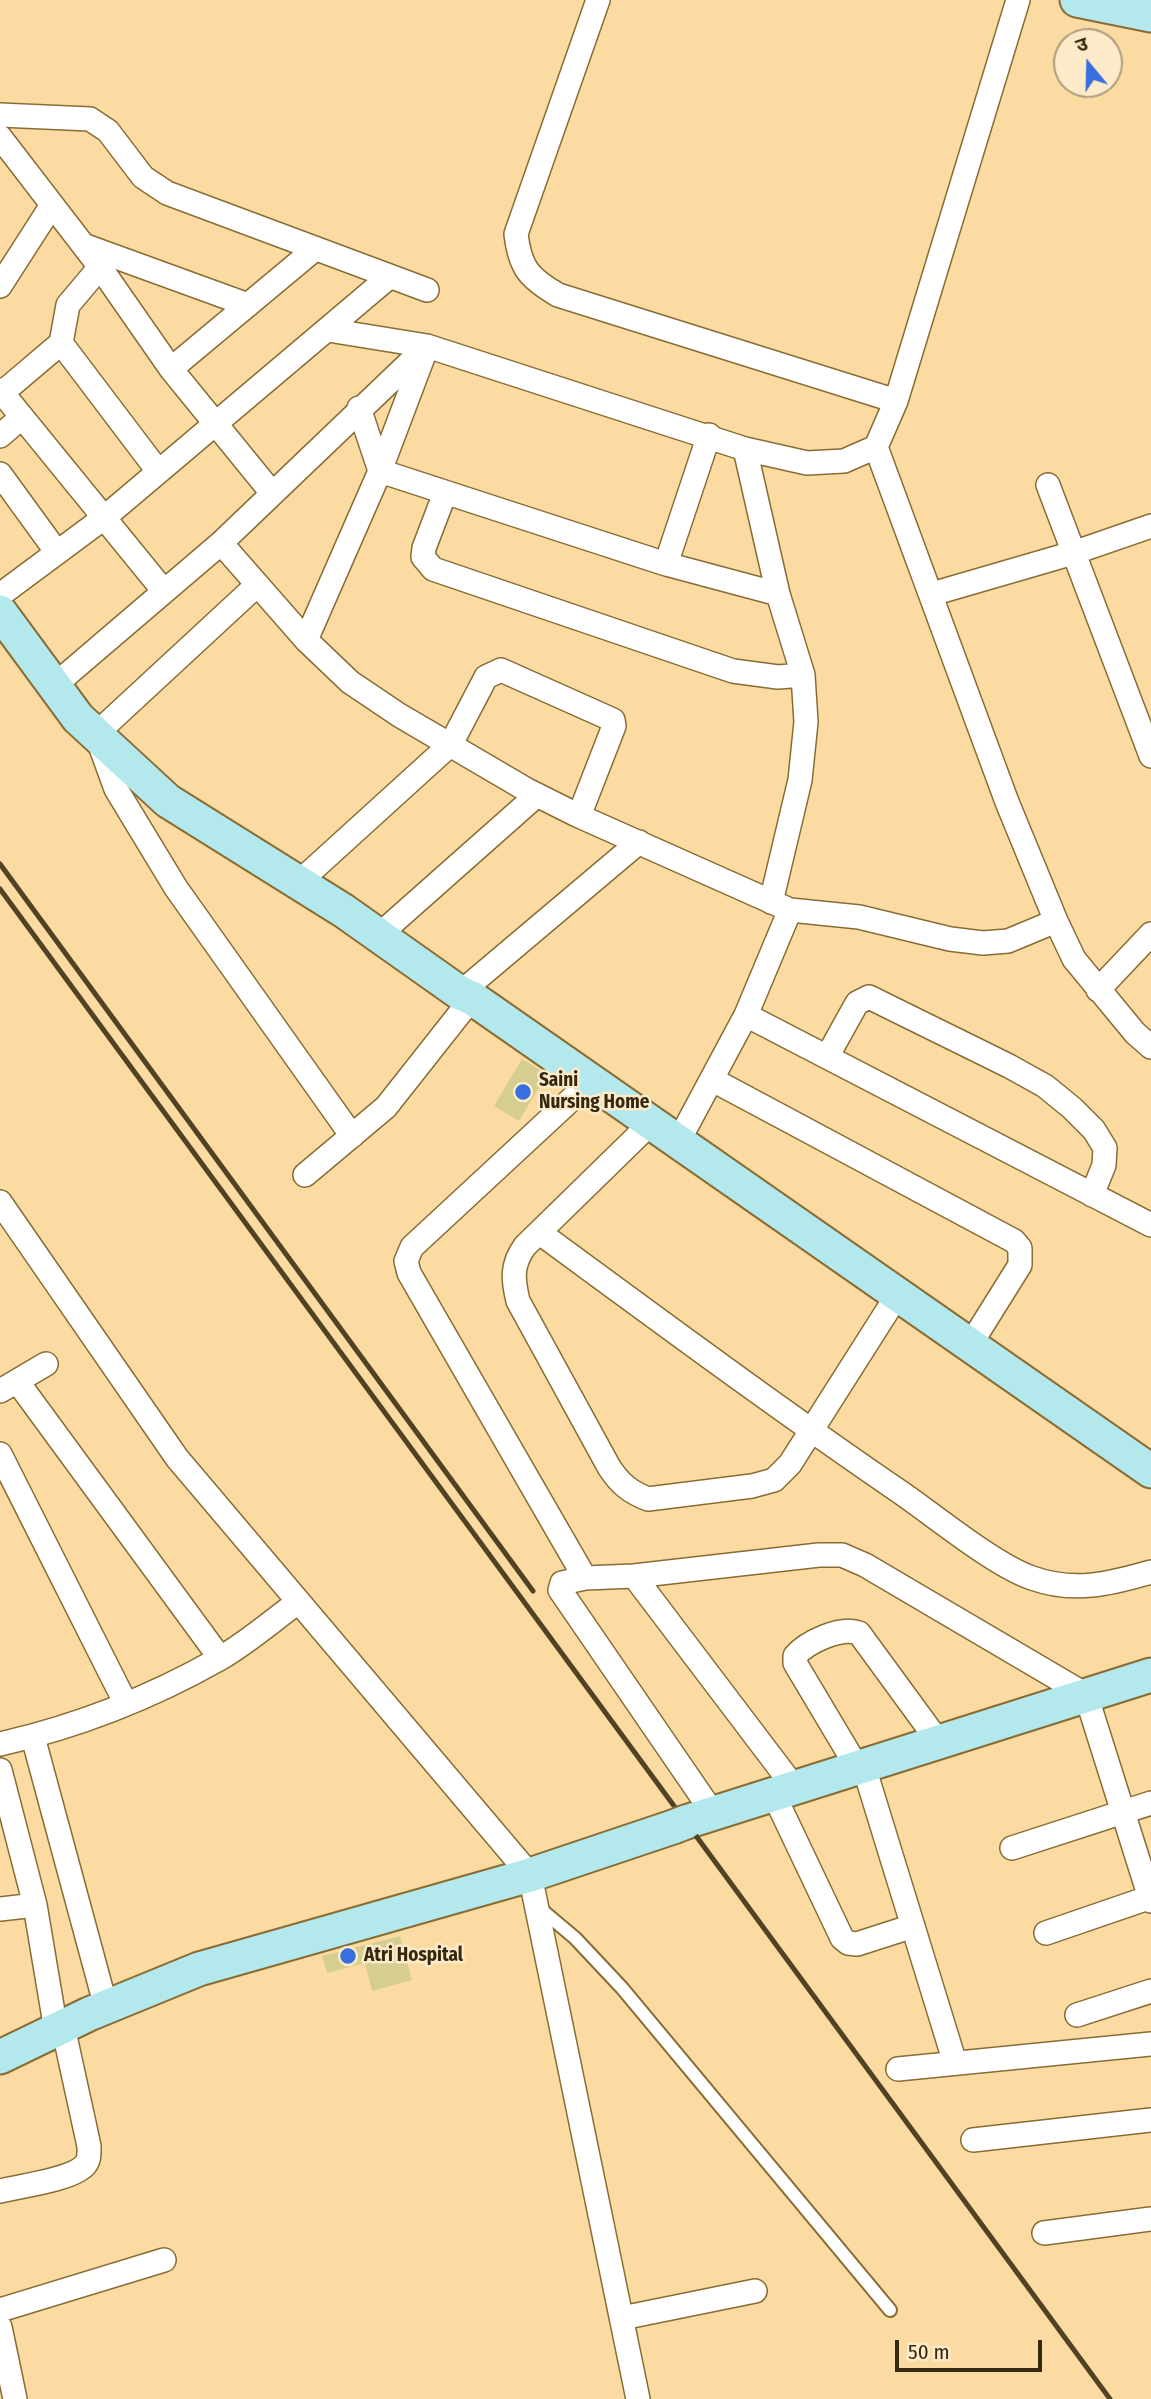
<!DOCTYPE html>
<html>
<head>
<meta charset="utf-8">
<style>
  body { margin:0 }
  #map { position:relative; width:1151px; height:2399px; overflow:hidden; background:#fbdba2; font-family:"Fira Sans Condensed","Noto Sans Devanagari",sans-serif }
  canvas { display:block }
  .north { position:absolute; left:1053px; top:28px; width:70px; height:70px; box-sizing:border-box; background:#fdeac8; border:2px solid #ad9c7e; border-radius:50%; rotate:341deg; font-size:19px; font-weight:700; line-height:28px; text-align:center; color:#342810 }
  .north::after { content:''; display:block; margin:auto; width:24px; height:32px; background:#386fde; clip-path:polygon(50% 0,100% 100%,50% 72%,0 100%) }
  .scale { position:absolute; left:895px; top:2340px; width:147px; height:32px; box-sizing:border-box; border:4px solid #342810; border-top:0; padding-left:9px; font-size:21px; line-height:24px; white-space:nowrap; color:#342810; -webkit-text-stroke:5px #fdeac8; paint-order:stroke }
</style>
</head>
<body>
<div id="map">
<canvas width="1151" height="2399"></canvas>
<div class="north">उ</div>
<div class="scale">50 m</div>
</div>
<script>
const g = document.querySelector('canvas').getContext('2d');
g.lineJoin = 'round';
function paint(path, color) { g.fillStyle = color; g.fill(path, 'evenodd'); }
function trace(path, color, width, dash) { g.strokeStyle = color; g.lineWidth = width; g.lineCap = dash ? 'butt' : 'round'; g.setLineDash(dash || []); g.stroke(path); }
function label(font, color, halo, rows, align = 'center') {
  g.font = font + ' "Fira Sans Condensed",sans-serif'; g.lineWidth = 5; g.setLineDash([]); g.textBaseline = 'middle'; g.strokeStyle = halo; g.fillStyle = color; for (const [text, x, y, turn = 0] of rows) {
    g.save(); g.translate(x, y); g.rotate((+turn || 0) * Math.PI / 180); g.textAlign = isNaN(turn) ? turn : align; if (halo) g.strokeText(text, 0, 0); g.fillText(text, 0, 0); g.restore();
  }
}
paint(new Path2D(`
  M 522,1059 L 547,1074 L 519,1121 L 494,1106 Z
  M 400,1936 L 412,1980 L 372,1991 L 365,1963 L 327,1973 L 322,1956 Z`), '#d5ce90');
const lane = new Path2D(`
  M 537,1906 L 575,1938 L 622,1988 L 890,2310`);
const street = new Path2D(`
  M 598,0 L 516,234 C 520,268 529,278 558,295 L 896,401
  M 1018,0 L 896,401 L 876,447 L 1007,802 L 1056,921 L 1074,959 L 1135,1033 L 1151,1047
  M 0,115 L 90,119 L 108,131 L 143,177 L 167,193 L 427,290
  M 0,137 L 100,267 L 171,369 L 272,493
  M 83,245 L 248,305
  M 100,267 L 68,305 L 61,343 L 158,471
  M 0,286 L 52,205
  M 328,330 L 427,346 L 745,449 L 807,463 L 844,461 L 876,447
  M 171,369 L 315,249
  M 0,390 L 163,590
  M 2,393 L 61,343
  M 359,408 L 380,471 L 666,564 L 778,594
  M 0,436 L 22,417
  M 745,449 L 778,594 L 803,675 L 806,722 L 800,780 L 771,902
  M 0,474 L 56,551
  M 1048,485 L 1151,756
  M 445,493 L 424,548 L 423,557 L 433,569 L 733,671 L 778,677 L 803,675
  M 221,543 L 306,640 L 350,682 L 399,715 L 527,790 L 579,816 L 790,910 L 859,917 L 950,939 L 983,943 L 1008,941 L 1056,921
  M 666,564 L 709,435
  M 257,585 L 96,734 L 116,789 L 176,888 L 352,1136
  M 932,594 L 1073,553 L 1151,526
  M 0,595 L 105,517 L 389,277
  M 306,640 L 380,471 L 425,352
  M 56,684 L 221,543 L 427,346
  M 298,883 L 451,744 L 486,677 L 501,670 L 613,720 L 614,726 L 579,816
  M 379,935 L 537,795
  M 1098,990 L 1151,934
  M 460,993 L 639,842
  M 746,1015 L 1151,1225
  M 827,1057 L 857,1003 L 869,997 L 1009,1066 L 1045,1086 L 1072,1108 L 1094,1130 L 1105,1148 L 1104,1165 L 1092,1195
  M 713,1080 L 1014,1241 L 1020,1248 L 1020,1265 L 970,1345
  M 590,1082 L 412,1247 L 406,1261 L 409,1273 L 585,1578 L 634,1576 L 819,1555 L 842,1555 L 865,1565 L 1086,1695 L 1151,1901
  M 651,1123 L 525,1246 C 511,1265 513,1280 518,1301 L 609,1467 C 620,1484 630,1492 648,1499 L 752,1486 L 774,1480 L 790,1464 L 898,1294
  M 678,1142 L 746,1015 L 790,910
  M 305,1175 L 386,1107 L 472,998
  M 0,1202 L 177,1458 L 530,1875 L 638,2399
  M 540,1233 C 660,1321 780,1410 903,1494 C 936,1517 996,1566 1032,1578 C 1074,1593 1109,1584 1151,1572
  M 17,1381 L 220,1658
  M 0,1391 L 46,1364
  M 0,1454 L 126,1704
  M 634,1576 L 794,1787
  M 585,1578 L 562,1583 L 560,1590 L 713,1813
  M 33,1737 L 106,2007
  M 0,1744 C 75,1727 152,1697 219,1659 C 247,1643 272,1621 298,1602
  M 863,1764 L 955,2063
  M 857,1767 L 795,1663 L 795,1656 C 807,1642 841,1626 859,1633 L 938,1741
  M 0,1770 L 35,1905 L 56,2030
  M 773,1793 L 842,1938 L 848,1943 L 857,1944 L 913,1926
  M 1012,1848 L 1151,1803
  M 0,1909 L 35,1905
  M 1046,1933 L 1151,1897
  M 1077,2015 L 1151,1991
  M 898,2069 L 1151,2044
  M 973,2140 L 1151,2120
  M 0,2191 C 21,2186 68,2180 83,2167 C 90,2161 89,2154 89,2146 L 63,2027
  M 1044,2233 L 1151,2219
  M 0,2310 L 164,2260
  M 622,2318 L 755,2291
  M 0,2327 L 15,2399`);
const secondary = new Path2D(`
  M 1077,0 L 1151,15
  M 0,612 L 78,718 L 168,801 L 344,911 L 460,993 L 472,998 L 1151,1471
  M 686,1822 L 1151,1675
  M 0,2057 L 89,2014 L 199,1969 L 530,1875 L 673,1827`);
trace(lane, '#886c34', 16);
trace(street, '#886c34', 26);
trace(secondary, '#886c34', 37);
trace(lane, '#fff', 12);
trace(street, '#fff', 23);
trace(secondary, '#b3e9ec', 33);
trace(new Path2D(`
  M 0,864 L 533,1591
  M 0,889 L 1110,2399`), '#514225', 5);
const secondaryBridge = new Path2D(`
  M 673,1827 L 686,1822`);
trace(secondaryBridge, '#886c34', 37, []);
trace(secondaryBridge, '#b3e9ec', 33);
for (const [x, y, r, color] of [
  [523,1092,9,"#386fde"],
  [348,1956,9,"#386fde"]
]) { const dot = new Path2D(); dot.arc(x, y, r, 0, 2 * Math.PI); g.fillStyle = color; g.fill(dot); trace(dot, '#fdeac8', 2.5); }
label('bold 19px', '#342810', '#fdeac8', [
  ["Saini",539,1081],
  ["Nursing Home",539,1103],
  ["Atri Hospital",364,1956]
], 'left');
</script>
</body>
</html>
